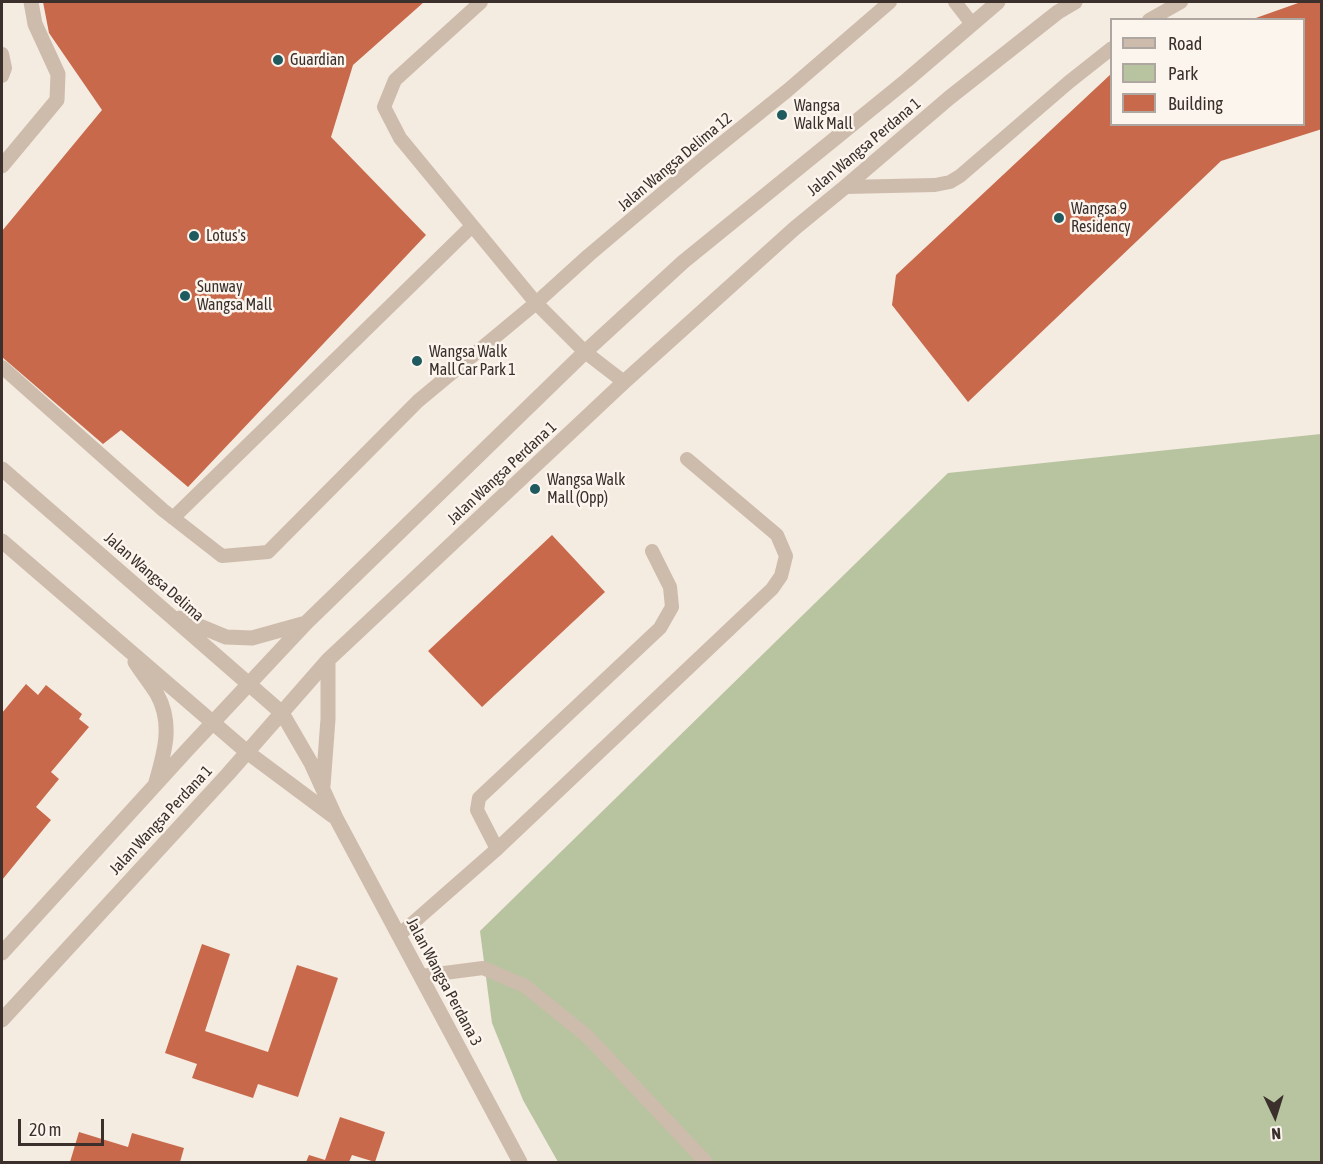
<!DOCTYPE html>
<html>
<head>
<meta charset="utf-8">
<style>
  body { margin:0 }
  #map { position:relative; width:1323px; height:1164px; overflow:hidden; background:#f4ebe1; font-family:"Asap Condensed",sans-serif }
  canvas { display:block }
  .frame { position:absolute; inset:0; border:3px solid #3b302b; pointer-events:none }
  .legend { position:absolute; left:1110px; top:18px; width:195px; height:108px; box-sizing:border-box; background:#fbf5ee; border:2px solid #aea6a0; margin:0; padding:8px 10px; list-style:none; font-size:18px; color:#3b302b }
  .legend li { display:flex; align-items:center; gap:12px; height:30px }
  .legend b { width:30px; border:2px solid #aea6a0 }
  .north { position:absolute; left:1245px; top:1086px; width:60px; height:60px; -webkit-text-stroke:4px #fbf5ee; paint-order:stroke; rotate:176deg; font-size:16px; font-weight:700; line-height:24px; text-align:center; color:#3b302b }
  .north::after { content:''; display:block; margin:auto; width:21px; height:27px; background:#3b302b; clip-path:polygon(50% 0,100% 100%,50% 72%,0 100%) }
  .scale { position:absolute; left:18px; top:1119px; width:86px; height:27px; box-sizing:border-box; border:3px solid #3b302b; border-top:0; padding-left:8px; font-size:18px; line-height:21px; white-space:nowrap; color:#3b302b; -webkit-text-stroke:4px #fbf5ee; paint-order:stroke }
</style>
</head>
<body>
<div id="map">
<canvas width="1323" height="1164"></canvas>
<div class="frame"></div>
<ul class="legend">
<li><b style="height:8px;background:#cdbbac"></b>Road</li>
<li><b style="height:16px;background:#b8c4a0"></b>Park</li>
<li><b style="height:16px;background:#c8694b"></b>Building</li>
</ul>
<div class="north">N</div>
<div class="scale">20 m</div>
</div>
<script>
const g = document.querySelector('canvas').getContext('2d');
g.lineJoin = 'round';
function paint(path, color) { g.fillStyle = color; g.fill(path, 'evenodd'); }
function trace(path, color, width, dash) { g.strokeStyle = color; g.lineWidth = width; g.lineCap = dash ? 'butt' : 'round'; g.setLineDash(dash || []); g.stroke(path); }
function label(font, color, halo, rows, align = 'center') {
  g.font = font + ' "Asap Condensed",sans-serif'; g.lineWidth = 5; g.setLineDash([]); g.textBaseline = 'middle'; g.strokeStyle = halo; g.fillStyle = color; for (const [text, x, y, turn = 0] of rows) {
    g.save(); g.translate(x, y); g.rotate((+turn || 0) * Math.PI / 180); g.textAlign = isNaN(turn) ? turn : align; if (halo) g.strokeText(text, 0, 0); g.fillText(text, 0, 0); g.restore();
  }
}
paint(new Path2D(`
  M 1321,434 L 1321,1162 L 558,1162 L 523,1100 L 492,1023 L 480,931 L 948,473 Z`), '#b8c4a0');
paint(new Path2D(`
  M 43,2 L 424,2 L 353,65 L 331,137 L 426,235 L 188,487 L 121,430 L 103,444 L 2,357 L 2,231 L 102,110 L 49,33 Z
  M 1301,2 L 1322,2 L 1322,129 L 1221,161 L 968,402 L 892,305 L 896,275 L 1112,73 L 1112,124 L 1304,124 L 1304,20 L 1253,19 Z
  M 552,535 L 605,592 L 482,707 L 428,651 Z
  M 26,684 L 38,695 L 46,685 L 82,714 L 79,719 L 89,727 L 51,772 L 59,779 L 36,807 L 51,820 L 2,880 L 2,713 Z
  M 202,944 L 230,954 L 205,1031 L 268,1052 L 297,965 L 338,978 L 298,1097 L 258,1084 L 253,1098 L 192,1078 L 197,1064 L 165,1053 Z
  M 340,1117 L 385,1132 L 375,1162 L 352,1155 L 349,1162 L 306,1162 L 309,1155 L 325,1160 Z
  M 79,1132 L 128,1147 L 132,1133 L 184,1148 L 180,1162 L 70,1162 Z`), '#c8694b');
trace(new Path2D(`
  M 481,2 L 395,80 L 384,107 L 400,138 L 536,303 L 585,352 L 624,382
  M 955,2 L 972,24
  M 1149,20 L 1181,2
  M 2,54 L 5,68 L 2,76
  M 845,187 L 935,185 L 950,182 L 960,176 L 1069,82 L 1112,48
  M 2,367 L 163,510 L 222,556 L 268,552 L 418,401 L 536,303 L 589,255 L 705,157 L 788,90 L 890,2
  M 173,518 L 472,226
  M 497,849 L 477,810 L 479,798 L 660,628 L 672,607 L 670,587 L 652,551
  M 399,935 L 497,849 L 772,589 L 781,576 L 786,556 L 777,535 L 687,459
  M 421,976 L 483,968 L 525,986 L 587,1036 L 706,1162`), '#cdbbac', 14);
trace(new Path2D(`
  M 2,166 L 57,100 L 58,74 L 35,24 L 31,2`), '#cdbbac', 15);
trace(new Path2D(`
  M 2,469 L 282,713 L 311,763 L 336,818 L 520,1162
  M 2,541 L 247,752 L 333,816
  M 180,618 L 226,637 L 252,638 L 306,623
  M 135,662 C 142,673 150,683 157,694 C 173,723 165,751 156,782
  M 323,786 L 328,719 L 328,660
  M 2,953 L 188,749 L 306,623 L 585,352 L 683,262 L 907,80 L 998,2
  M 2,1020 L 228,774 L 328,660 L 624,382 L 795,228 L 845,187 L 949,98 L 1058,12 L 1075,2`), '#cdbbac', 15);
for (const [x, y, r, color] of [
  [278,60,6,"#1f5a5e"],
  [782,115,6,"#1f5a5e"],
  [1059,218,6,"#1f5a5e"],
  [194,236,6,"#1f5a5e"],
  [185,296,6,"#1f5a5e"],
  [417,361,6,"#1f5a5e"],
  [535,489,6,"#1f5a5e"]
]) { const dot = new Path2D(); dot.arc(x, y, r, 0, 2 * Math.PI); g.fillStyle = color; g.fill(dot); trace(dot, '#fbf5ee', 2); }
label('16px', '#3b302b', '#fbf5ee', [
  ["Guardian",290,60],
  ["Wangsa",794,106],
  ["Walk Mall",794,124],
  ["Wangsa 9",1071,209],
  ["Residency",1071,227],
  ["Lotus's",206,236],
  ["Sunway",197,287],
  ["Wangsa Mall",197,305],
  ["Wangsa Walk",429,352],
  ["Mall Car Park 1",429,370],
  ["Wangsa Walk",547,480],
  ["Mall (Opp)",547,498]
], 'left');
label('16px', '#3b302b', '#fbf5ee', [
  ["Jalan Wangsa Perdana 1",864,147,-40],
  ["Jalan Wangsa Delima 12",675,162,-40],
  ["Jalan Wangsa Perdana 1",502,473,-43],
  ["Jalan Wangsa Delima",154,577,41],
  ["Jalan Wangsa Perdana 1",161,820,-47],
  ["Jalan Wangsa Perdana 3",444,982,62]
]);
</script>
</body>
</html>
